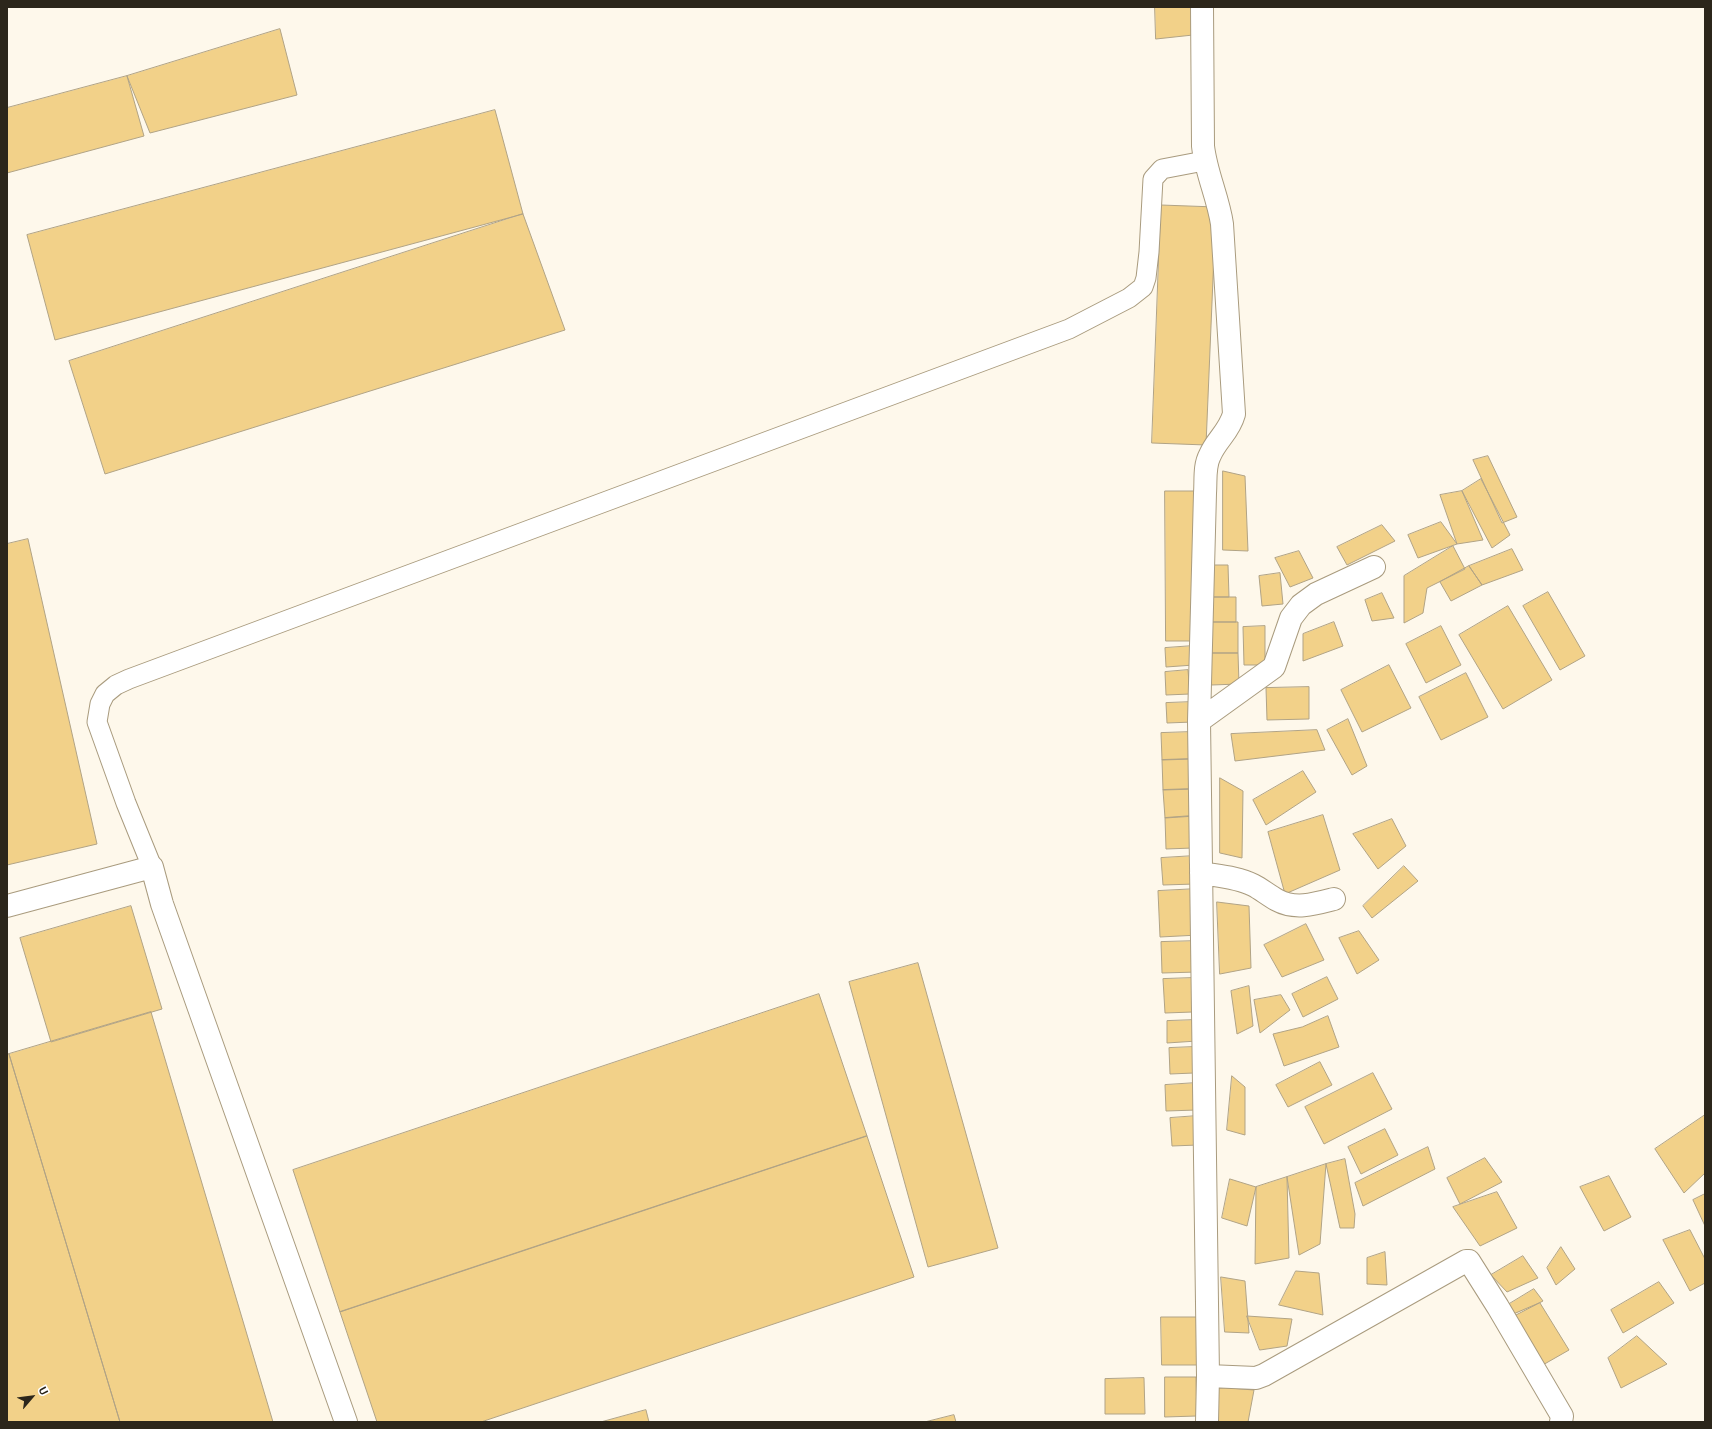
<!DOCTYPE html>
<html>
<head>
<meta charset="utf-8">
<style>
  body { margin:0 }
  #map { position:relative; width:1712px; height:1429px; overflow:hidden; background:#fef8eb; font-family:Roboto,sans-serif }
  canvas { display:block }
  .frame { position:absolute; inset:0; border:8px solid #2c261b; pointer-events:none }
  .north { position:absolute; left:12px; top:1377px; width:40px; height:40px; -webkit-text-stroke:3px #fff; paint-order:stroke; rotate:62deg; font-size:11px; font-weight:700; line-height:16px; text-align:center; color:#2c261b }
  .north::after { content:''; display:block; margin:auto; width:14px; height:18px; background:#2c261b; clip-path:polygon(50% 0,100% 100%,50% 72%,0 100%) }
</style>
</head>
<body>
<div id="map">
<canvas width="1712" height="1429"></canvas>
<div class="frame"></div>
<div class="north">U</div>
</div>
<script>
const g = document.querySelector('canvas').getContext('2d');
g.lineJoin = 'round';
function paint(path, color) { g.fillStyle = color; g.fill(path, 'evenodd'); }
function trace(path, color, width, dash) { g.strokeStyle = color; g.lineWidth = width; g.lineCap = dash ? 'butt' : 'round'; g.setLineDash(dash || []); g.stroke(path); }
const building = new Path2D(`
  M 1155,7 L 1193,7 L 1193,35 L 1156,39 Z
  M 280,29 L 297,95 L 150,133 L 127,76 Z
  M 127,76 L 144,136 L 7,173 L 7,108 Z
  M 495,110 L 523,214 L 55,340 L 27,235 Z
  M 1161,205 L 1216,207 L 1206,445 L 1152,443 Z
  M 523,214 L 565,330 L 105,474 L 69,361 Z
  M 1488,456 L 1517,517 L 1502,523 L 1473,460 Z
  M 1223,471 L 1245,476 L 1248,551 L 1223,550 Z
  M 1481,479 L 1510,535 L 1492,548 L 1462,491 Z
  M 1165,491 L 1195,491 L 1196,641 L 1166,641 Z
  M 1462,491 L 1483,540 L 1457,544 L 1440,495 Z
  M 1441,522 L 1457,544 L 1418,558 L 1408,535 Z
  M 1382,525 L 1395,541 L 1347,565 L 1337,547 Z
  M 28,539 L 97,844 L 7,865 L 7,544 Z
  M 1453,546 L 1465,569 L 1427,588 L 1423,613 L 1404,623 L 1404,576 Z
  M 1512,549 L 1523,570 L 1482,585 L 1469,566 Z
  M 1299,551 L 1313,578 L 1290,587 L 1275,558 Z
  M 1209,565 L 1228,565 L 1229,597 L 1209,597 Z
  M 1469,566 L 1482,585 L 1451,601 L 1440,582 Z
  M 1280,573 L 1283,604 L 1262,606 L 1259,576 Z
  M 1548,592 L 1585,656 L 1560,670 L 1523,606 Z
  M 1382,593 L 1394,618 L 1372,621 L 1365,600 Z
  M 1209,597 L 1236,597 L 1236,622 L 1210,622 Z
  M 1508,606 L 1552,680 L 1503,709 L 1459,635 Z
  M 1210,622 L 1238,622 L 1238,653 L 1211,653 Z
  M 1334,622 L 1343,646 L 1303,661 L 1303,634 Z
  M 1265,626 L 1265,665 L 1244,665 L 1243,627 Z
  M 1441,626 L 1461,665 L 1426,683 L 1406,644 Z
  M 1193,646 L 1194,665 L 1166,667 L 1165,648 Z
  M 1211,653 L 1238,653 L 1239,684 L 1212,685 Z
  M 1389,665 L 1411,708 L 1362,732 L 1341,690 Z
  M 1188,670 L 1190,694 L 1166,695 L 1165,672 Z
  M 1466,673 L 1488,717 L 1441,740 L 1419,697 Z
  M 1309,687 L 1309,719 L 1267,720 L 1266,688 Z
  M 1192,702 L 1193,722 L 1167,723 L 1166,703 Z
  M 1348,719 L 1367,766 L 1352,775 L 1327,730 Z
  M 1317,730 L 1325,750 L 1235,761 L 1231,734 Z
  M 1191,732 L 1192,759 L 1162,760 L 1161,733 Z
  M 1192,759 L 1196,789 L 1163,790 L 1162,760 Z
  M 1303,771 L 1316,792 L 1266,825 L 1253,800 Z
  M 1220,778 L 1243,791 L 1242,858 L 1220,853 Z
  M 1193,789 L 1195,816 L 1165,818 L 1163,790 Z
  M 1323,815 L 1340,870 L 1285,894 L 1268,832 Z
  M 1192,816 L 1193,848 L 1166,849 L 1165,818 Z
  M 1392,819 L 1406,846 L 1378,869 L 1353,834 Z
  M 1194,856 L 1195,884 L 1163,885 L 1161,858 Z
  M 1404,866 L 1418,881 L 1372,918 L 1363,906 Z
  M 1197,889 L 1199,935 L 1160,937 L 1158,891 Z
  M 1217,902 L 1249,906 L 1251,968 L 1220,974 Z
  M 131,906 L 162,1009 L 51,1042 L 20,938 Z
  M 1306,924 L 1324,960 L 1282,977 L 1264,945 Z
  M 1359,931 L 1379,960 L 1357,974 L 1339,938 Z
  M 1197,941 L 1198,972 L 1162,973 L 1161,942 Z
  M 918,963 L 998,1248 L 928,1267 L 849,982 Z
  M 1327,977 L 1338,999 L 1303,1017 L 1292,994 Z
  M 1192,978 L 1193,1012 L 1165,1013 L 1163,979 Z
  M 1249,986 L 1253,1026 L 1237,1034 L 1231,991 Z
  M 819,994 L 867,1136 L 340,1312 L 293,1170 Z
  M 1281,995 L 1290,1010 L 1260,1033 L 1254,1000 Z
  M 151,1012 L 273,1422 L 120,1422 L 9,1054 Z
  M 1328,1016 L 1339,1047 L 1284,1066 L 1273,1034 L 1302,1027 Z
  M 1195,1020 L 1197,1041 L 1167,1043 L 1167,1021 Z
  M 1193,1047 L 1194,1073 L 1170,1074 L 1169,1048 Z
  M 9,1054 L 120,1422 L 7,1422 L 7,1055 Z
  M 1320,1062 L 1332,1085 L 1288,1107 L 1276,1085 Z
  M 1373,1073 L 1392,1109 L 1324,1144 L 1305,1107 Z
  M 1232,1076 L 1245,1087 L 1245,1135 L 1227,1130 Z
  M 1196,1083 L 1197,1110 L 1166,1111 L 1165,1085 Z
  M 1705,1115 L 1705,1173 L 1684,1193 L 1655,1149 Z
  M 1197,1116 L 1198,1145 L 1172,1146 L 1170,1118 Z
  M 1385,1129 L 1398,1155 L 1361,1174 L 1348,1147 Z
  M 867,1136 L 914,1277 L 481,1422 L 377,1422 L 340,1312 Z
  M 1428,1147 L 1435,1169 L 1363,1206 L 1355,1183 Z
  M 1485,1158 L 1502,1182 L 1460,1204 L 1447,1178 Z
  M 1345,1159 L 1355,1214 L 1354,1228 L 1340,1228 L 1326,1164 Z
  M 1326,1164 L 1320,1244 L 1299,1255 L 1287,1177 Z
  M 1609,1176 L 1631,1217 L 1604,1231 L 1580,1187 Z
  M 1287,1177 L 1289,1258 L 1255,1264 L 1256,1187 Z
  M 1230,1179 L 1256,1187 L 1247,1226 L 1222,1218 Z
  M 1497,1192 L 1517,1228 L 1480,1246 L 1453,1207 Z
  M 1705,1194 L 1705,1226 L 1693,1200 Z
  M 1690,1230 L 1705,1259 L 1705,1283 L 1690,1291 L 1663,1240 Z
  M 1561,1247 L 1575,1269 L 1556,1285 L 1547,1268 Z
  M 1385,1252 L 1387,1285 L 1367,1284 L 1367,1258 Z
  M 1523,1256 L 1538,1278 L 1507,1292 L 1491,1275 Z
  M 1296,1271 L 1319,1273 L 1323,1315 L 1279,1305 Z
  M 1221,1277 L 1245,1281 L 1249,1333 L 1225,1332 Z
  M 1659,1282 L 1674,1303 L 1623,1333 L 1611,1310 Z
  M 1534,1289 L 1543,1301 L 1514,1316 L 1506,1306 Z
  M 1540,1303 L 1569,1350 L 1541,1366 L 1505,1318 Z
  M 1247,1316 L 1292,1319 L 1287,1346 L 1260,1350 Z
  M 1161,1317 L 1199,1317 L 1200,1365 L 1162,1365 Z
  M 1637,1336 L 1667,1364 L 1621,1388 L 1608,1358 Z
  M 1165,1377 L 1196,1377 L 1197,1416 L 1165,1417 Z
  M 1144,1378 L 1145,1414 L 1105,1414 L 1105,1379 Z
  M 1217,1387 L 1254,1390 L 1248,1422 L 1218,1422 Z
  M 646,1410 L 649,1422 L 601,1422 Z
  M 954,1415 L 956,1422 L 925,1422 Z`);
paint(building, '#f2d189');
trace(building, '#b1a385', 1);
const lane = new Path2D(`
  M 152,867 L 126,803 L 97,722 L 100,704 L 105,694 L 116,685 L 129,679 L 1069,329 L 1129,298 L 1143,287 L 1146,278 L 1149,252 L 1153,179 L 1162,169 L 1204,161`);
const street = new Path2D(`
  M 1202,7 L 1203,146 C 1206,173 1218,197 1222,224 L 1234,414 C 1229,432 1217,439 1210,455 C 1204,466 1206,480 1205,493 L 1199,721 L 1208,1376 L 1207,1422
  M 1199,721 L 1274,667 L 1291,618 L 1301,605 L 1316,594 L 1374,567
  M 1201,873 C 1218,876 1237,877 1253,885 C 1261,889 1268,895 1277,900 C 1295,910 1315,904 1334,899
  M 7,906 L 152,867 L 162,904 L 346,1422
  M 1208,1376 L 1256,1378 L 1264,1375 L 1466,1261 L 1469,1261 L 1498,1307 L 1562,1416 L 1561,1422`);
trace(lane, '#a99b7e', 21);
trace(street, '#a99b7e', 24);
trace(lane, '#fff', 19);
trace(street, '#fff', 22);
</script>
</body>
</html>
